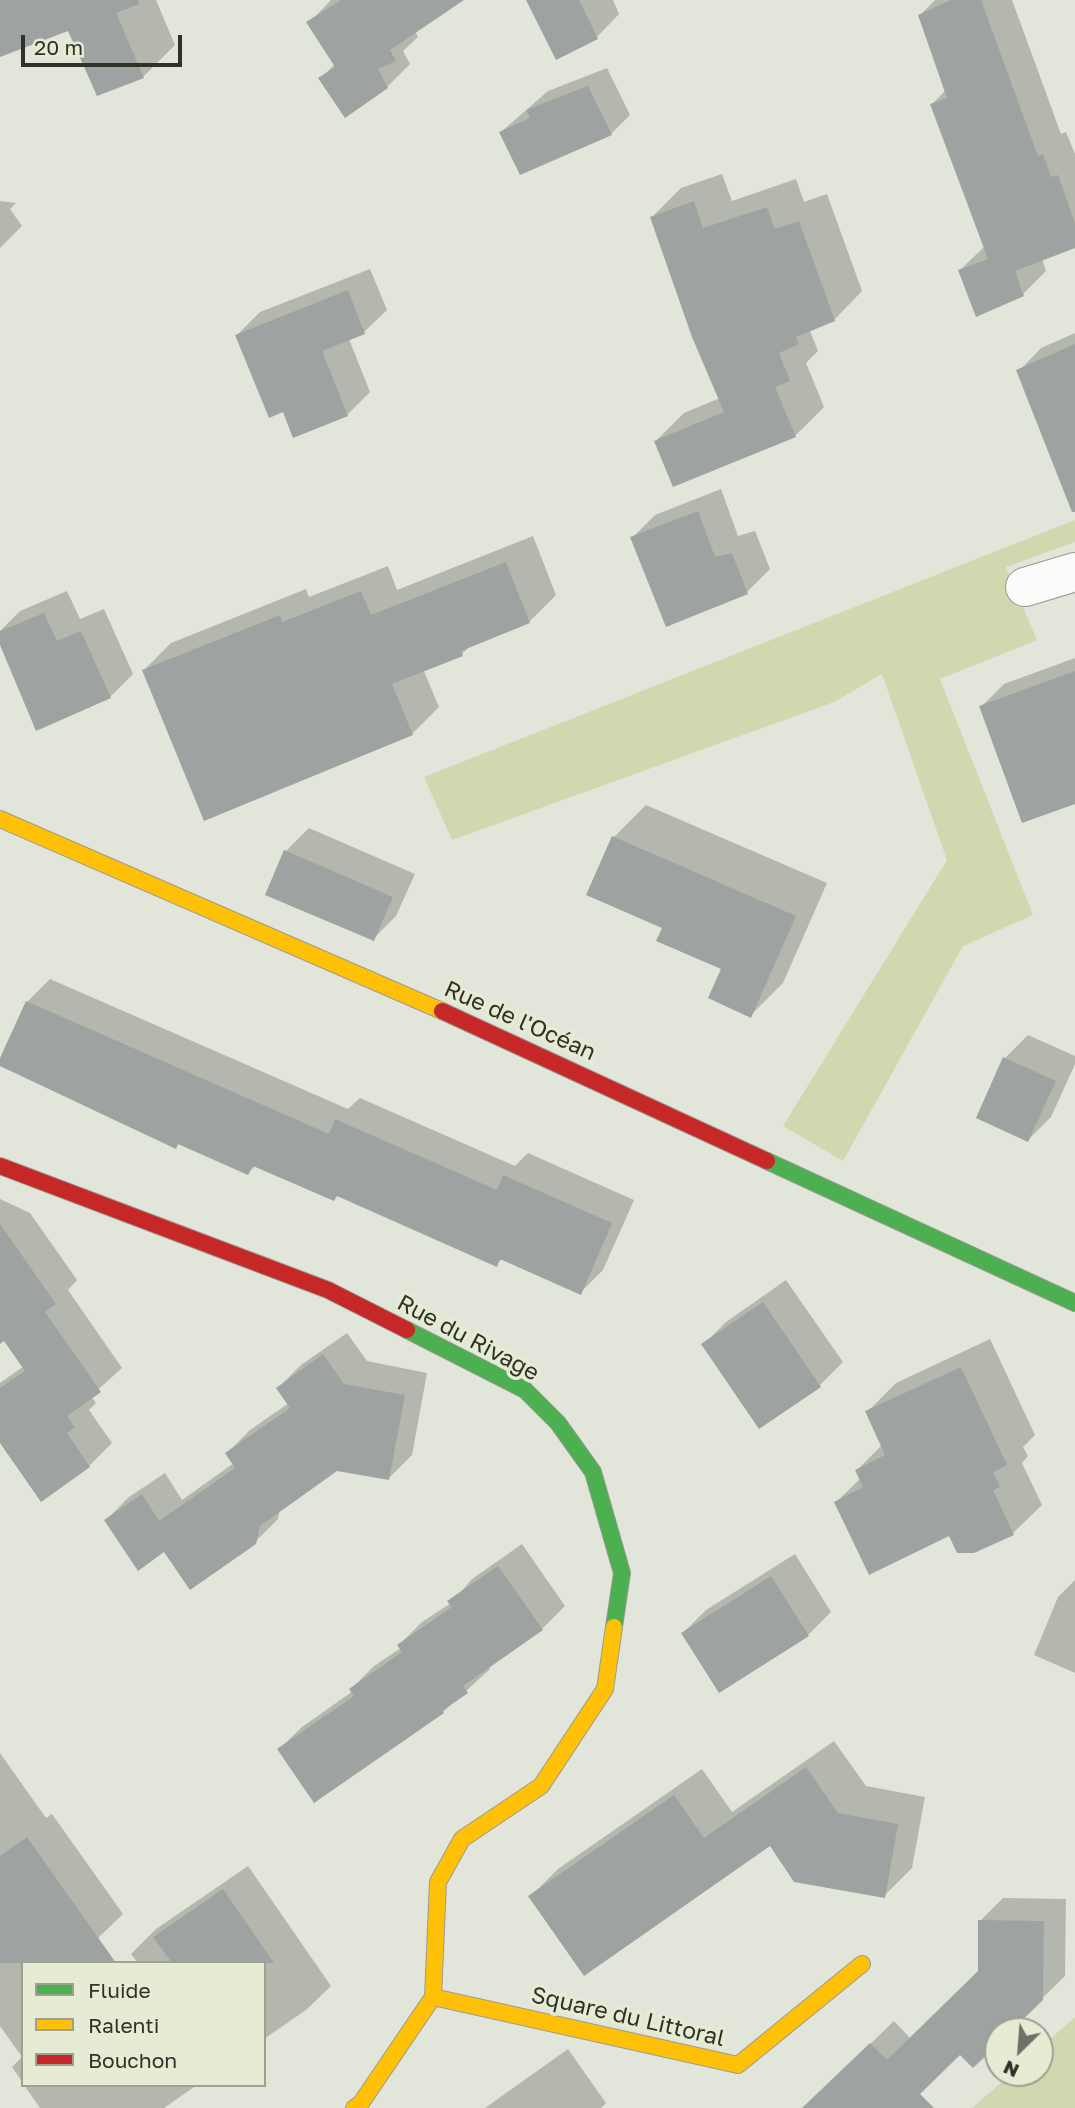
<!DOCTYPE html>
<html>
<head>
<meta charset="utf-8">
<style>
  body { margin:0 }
  #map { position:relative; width:1075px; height:2108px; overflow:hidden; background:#e2e5d9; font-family:"Golos Text",sans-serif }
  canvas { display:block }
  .legend { position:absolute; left:21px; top:1961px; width:245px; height:126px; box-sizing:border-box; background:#e6ebd3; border:2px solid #9da18f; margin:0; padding:9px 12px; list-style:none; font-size:21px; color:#303229 }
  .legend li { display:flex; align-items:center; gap:14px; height:35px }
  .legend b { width:35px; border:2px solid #9da18f }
  .north { position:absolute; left:984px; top:2017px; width:70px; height:70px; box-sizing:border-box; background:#e6ebd3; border:2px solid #9da18f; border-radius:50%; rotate:205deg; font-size:19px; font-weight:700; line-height:28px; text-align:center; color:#303229 }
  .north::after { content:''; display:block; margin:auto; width:24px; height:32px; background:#6e7167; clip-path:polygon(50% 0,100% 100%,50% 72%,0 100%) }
  .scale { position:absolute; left:21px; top:35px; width:161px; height:32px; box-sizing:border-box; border:4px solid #303229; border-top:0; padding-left:9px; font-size:21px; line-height:24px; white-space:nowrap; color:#303229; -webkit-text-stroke:5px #e6ebd3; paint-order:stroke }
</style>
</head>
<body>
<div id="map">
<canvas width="1075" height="2108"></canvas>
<ul class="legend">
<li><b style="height:9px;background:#4caf50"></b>Fluide</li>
<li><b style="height:9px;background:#ffc107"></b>Ralenti</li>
<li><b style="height:9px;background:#c62828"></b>Bouchon</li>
</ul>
<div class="north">N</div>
<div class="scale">20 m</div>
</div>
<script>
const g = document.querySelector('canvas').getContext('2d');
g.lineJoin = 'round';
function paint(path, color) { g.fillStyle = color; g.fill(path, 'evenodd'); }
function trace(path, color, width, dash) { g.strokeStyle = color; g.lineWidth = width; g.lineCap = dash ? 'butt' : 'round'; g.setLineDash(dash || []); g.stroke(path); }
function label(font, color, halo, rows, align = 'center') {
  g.font = font + ' "Golos Text",sans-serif'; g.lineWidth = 7; g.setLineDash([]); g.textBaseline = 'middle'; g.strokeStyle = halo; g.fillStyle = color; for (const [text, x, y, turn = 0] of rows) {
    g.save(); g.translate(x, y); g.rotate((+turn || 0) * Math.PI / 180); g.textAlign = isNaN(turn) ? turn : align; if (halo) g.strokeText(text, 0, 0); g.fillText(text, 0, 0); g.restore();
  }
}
paint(new Path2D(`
  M 1075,520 L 1075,542 L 1006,567 L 1037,640 L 940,679 L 1033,915 L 963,946 L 843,1161 L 783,1126 L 947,860 L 882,674 L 834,702 L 452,840 L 424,777 Z
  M 1075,2017 L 1075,2108 L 972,2108 L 1012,2073 L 1040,2073 L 1040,2048 Z`), '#d1d8af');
paint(new Path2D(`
  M 0,0 L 156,0 L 175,45 L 143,77 L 69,29 L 0,55 Z
  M 331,0 L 450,0 L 415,31 L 418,37 L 403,51 L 410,64 L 387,87 L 320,79 L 335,64 L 309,23 Z
  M 527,0 L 613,0 L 619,14 L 597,37 Z
  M 935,0 L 1012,0 L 1061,134 L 1066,132 L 1075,154 L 1075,246 L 1042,259 L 1046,271 L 1023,294 L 960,270 L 985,246 L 932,104 L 946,90 L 920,15 Z
  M 607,68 L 630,115 L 611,134 L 501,132 L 548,91 Z
  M 722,174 L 732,201 L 796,179 L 804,202 L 827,194 L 862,291 L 834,320 L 810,331 L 818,351 L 806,363 L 824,407 L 795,436 L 674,485 L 656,441 L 684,413 L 720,398 L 652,217 L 681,188 Z
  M 0,201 L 16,203 L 10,209 L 22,226 L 0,248 Z
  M 370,269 L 387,310 L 364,332 L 349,339 L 370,392 L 347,415 L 284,410 L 237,335 L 260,312 Z
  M 1075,333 L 1075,484 L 1019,371 L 1041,348 Z
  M 721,489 L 738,536 L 755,531 L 770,569 L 747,592 L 667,624 L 632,538 L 655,515 Z
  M 533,536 L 556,595 L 529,622 L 471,645 L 462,654 L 423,669 L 439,707 L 412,734 L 144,670 L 171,643 L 306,589 L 309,597 L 388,566 L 397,590 Z
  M 67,591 L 80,619 L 104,609 L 133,674 L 110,697 L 0,640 L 0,631 L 20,611 Z
  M 1075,658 L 1075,802 L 981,707 L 1004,684 Z
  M 646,805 L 827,883 L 783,983 L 751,1015 L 723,968 L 664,928 L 614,837 Z
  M 309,828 L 415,874 L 396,916 L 373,939 L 286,851 Z
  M 50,979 L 348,1109 L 360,1098 L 515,1166 L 528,1153 L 634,1200 L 603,1270 L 580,1293 L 503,1258 L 496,1265 L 338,1195 L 334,1199 L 256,1165 L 248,1173 L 180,1143 L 176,1147 L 0,1064 L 27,1002 Z
  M 1028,1035 L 1075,1056 L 1075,1064 L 1051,1117 L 1028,1140 L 1005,1058 Z
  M 0,1199 L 30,1213 L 77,1280 L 68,1290 L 122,1368 L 91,1396 L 96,1403 L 89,1410 L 112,1443 L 89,1466 L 42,1499 L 0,1440 L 0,1383 L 24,1366 L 0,1332 Z
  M 786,1280 L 843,1362 L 820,1385 L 760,1427 L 703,1345 L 726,1322 Z
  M 347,1333 L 367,1361 L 427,1373 L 412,1455 L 389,1478 L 337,1469 L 280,1509 L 278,1519 L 255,1542 L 164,1550 L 106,1520 L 129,1497 L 165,1473 L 182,1500 L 234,1463 L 227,1453 L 250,1430 L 289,1403 L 278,1388 L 301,1365 Z
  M 990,1339 L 1035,1435 L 1023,1447 L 1028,1456 L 1022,1463 L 1042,1505 L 1013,1533 L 950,1534 L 836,1502 L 861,1478 L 857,1470 L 882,1445 L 867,1412 L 896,1383 Z
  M 522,1544 L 565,1606 L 542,1629 L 488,1666 L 490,1669 L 443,1712 L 279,1749 L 302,1727 L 353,1691 L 351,1689 L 374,1666 L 401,1648 L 399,1645 L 422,1622 L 451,1603 L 472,1579 Z
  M 795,1554 L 831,1612 L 808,1635 L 683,1633 L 706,1610 Z
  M 1075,1580 L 1075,1673 L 1034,1655 L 1058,1597 Z
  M 834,1741 L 866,1786 L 925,1797 L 912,1868 L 884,1896 L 770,1844 L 531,1896 L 558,1869 L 702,1769 L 732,1812 Z
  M 0,1753 L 46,1818 L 52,1814 L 123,1914 L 98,1938 L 63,1963 L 23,1963 L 23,2083 L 12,2067 L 22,2057 L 0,2026 Z
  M 248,1866 L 331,1986 L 306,2010 L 264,2039 L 264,1963 L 138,1963 L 131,1954 L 156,1929 Z
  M 1003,1898 L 1066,1899 L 1065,1976 L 1009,2031 L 998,2031 L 998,2042 L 960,2052 L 903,2108 L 804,2108 L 894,2021 L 911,2039 L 980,1971 L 980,1921 Z
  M 568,2049 L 606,2103 L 601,2108 L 485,2108 Z
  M 24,2085 L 197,2085 L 164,2108 L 40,2108 Z`), '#0003');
paint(new Path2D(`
  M 0,0 L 138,0 L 139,4 L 116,13 L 144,78 L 97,96 L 68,31 L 0,57 Z
  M 341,0 L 464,0 L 390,50 L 396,61 L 378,69 L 388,88 L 345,118 L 318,78 L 335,67 L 306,22 Z
  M 526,0 L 579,0 L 598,39 L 556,60 Z
  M 951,0 L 981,0 L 1038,156 L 1043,154 L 1051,177 L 1058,175 L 1075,223 L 1075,248 L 1015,271 L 1024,296 L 976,317 L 958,270 L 988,259 L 930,104 L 947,98 L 918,15 Z
  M 588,86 L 612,135 L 520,175 L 499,132 L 530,118 L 526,110 Z
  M 694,201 L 703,228 L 767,207 L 775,229 L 799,221 L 835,321 L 796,337 L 799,344 L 779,353 L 790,381 L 775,387 L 796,437 L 673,487 L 654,441 L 724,412 L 692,337 L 650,217 Z
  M 348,290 L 365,334 L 322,351 L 348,416 L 293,438 L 283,412 L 269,418 L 235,335 Z
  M 1075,344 L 1075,512 L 1072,512 L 1016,370 Z
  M 698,511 L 715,557 L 732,553 L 748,594 L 666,627 L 630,537 Z
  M 506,562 L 530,623 L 461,651 L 463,656 L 392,684 L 413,735 L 204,821 L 142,670 L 280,615 L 282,622 L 361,591 L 371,615 Z
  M 44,613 L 57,641 L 81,631 L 111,698 L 36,731 L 0,645 L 0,631 Z
  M 1075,671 L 1075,804 L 1022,823 L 979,706 Z
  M 612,836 L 796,916 L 751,1018 L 708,998 L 721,969 L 656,941 L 662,928 L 586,895 Z
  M 284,850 L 393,897 L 374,941 L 265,895 Z
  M 26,1001 L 329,1134 L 335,1119 L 497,1190 L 503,1175 L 612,1223 L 581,1295 L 500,1259 L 497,1267 L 337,1196 L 334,1201 L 253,1166 L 248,1175 L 178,1144 L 176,1149 L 0,1066 L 0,1058 Z
  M 1003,1057 L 1056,1081 L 1028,1142 L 976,1118 Z
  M 0,1224 L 56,1304 L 45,1312 L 101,1392 L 67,1416 L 75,1427 L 67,1433 L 90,1467 L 41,1502 L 0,1443 L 0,1388 L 25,1371 L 4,1341 L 0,1344 Z
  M 763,1302 L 821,1387 L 759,1429 L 701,1344 Z
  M 323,1354 L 344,1384 L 405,1395 L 389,1480 L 337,1471 L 260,1526 L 256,1544 L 190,1590 L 164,1552 L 138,1571 L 104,1520 L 142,1494 L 159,1521 L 235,1468 L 225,1453 L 290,1408 L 276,1388 Z
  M 961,1367 L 1007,1465 L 993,1472 L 1000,1487 L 993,1490 L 1014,1535 L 974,1553 L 957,1553 L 949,1536 L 869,1575 L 834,1502 L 863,1487 L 855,1470 L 885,1455 L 865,1411 Z
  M 498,1566 L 543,1630 L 463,1686 L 468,1693 L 442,1711 L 444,1713 L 314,1803 L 277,1749 L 354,1696 L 349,1689 L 402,1652 L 397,1645 L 452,1607 L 447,1601 Z
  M 771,1576 L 809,1636 L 719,1693 L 681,1633 Z
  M 806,1767 L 838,1813 L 898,1824 L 885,1898 L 794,1882 L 770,1846 L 584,1976 L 528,1896 L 674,1795 L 704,1838 Z
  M 27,1837 L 116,1963 L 0,1963 L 0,1856 Z
  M 223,1889 L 274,1963 L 172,1963 L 153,1937 Z
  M 978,1920 L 1044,1921 L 1043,2000 L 1011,2031 L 998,2031 L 998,2044 L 973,2068 L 960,2055 L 920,2094 L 934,2108 L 802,2108 L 870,2043 L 887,2060 L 978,1971 Z`), '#9ea2a0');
const street = new Path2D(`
  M 1025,587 L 1075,572`);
const fast = new Path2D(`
  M 767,1161 L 1075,1303
  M 407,1330 L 525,1390 L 558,1423 L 593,1472 L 622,1573 L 614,1627`);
const slow = new Path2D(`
  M 0,819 L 442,1011
  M 433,1997 L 738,2065 L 862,1964
  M 354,2108 L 361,2103 L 433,1997 L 438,1882 L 462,1839 L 541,1786 L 605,1689 L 614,1627`);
const jam = new Path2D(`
  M 442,1011 L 767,1161
  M 0,1166 L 328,1290 L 407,1330`);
trace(street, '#999b92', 40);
trace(fast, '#999b92', 18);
trace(slow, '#999b92', 18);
trace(jam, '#999b92', 18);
trace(street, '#fbfbf9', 38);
trace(fast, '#4caf50', 16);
trace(slow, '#ffc107', 16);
trace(jam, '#c62828', 16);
label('23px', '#303229', '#e6ebd3', [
  ["Rue de l'Océan",520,1021,24],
  ["Rue du Rivage",468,1338,28],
  ["Square du Littoral",628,2017,13]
]);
</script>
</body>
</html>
